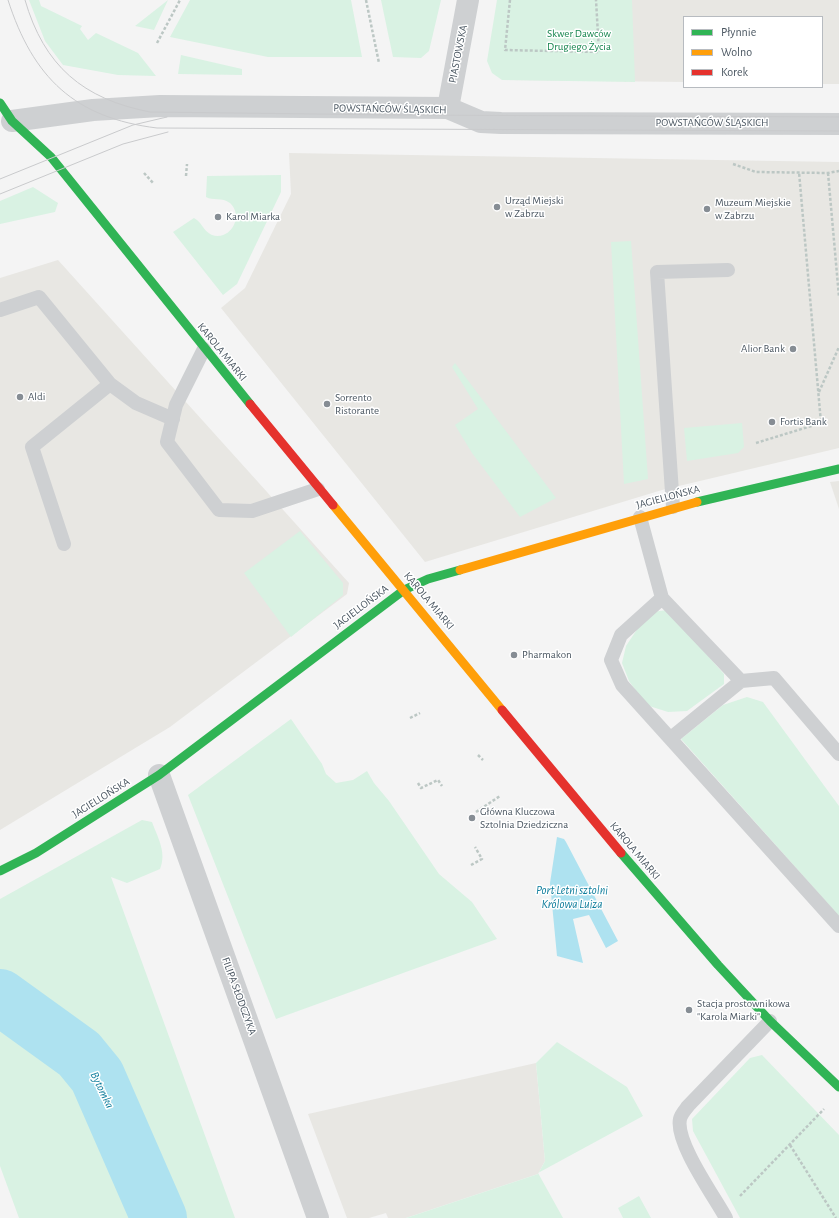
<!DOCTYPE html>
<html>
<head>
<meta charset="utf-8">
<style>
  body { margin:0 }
  #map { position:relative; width:839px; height:1218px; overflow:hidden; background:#f4f4f4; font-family:"Alegreya Sans",sans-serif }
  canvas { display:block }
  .legend { position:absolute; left:683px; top:16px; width:140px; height:72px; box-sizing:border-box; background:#fff; border:1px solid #b7bbc0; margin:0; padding:5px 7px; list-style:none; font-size:12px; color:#4a5661 }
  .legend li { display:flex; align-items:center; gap:8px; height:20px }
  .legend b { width:20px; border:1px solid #b7bbc0 }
</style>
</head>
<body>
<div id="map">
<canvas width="839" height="1218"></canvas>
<ul class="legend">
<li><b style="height:5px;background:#30b455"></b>Płynnie</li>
<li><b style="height:5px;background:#ff9f0a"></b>Wolno</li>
<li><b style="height:5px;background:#e5322d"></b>Korek</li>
</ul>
</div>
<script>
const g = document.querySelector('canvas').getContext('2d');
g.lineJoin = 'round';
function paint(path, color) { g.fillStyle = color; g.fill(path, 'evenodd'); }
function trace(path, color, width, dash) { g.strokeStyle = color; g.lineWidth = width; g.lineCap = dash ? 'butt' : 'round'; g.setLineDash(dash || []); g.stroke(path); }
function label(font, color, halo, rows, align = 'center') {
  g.font = font + ' "Alegreya Sans",sans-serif'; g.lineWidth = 3; g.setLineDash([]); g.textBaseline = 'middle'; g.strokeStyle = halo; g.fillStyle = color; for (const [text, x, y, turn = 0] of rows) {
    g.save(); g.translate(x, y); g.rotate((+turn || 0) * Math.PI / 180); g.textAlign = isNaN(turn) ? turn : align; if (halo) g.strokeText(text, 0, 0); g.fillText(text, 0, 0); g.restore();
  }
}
paint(new Path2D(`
  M 500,0 L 839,0 L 839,84 L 822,84 L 822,17 L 684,17 L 684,82 L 507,80 L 489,61 Z
  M 289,153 L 839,162 L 839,448 L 662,490 L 425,562 L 221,308 L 245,288 L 291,194 Z
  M 58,260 L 349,583 L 347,594 L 170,727 L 0,830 L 0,278 Z
  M 839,481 L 839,509 L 830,482 Z
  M 536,1063 L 545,1161 L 538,1174 L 406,1218 L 388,1218 L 386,1213 L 369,1218 L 347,1218 L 308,1114 Z`), '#e8e7e3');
paint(new Path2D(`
  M 29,0 L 39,0 L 41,6 L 82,26 L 80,29 L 88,40 L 96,33 L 138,53 L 156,76 L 118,75 L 63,65 L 45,41 Z
  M 168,0 L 154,30 L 135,26 Z
  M 190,0 L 351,0 L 362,57 L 268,57 L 170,37 Z
  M 381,0 L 441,0 L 429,51 L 421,58 L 393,57 Z
  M 497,0 L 632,0 L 635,82 L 502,80 L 492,73 L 487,61 Z
  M 181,55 L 242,69 L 242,75 L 178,74 Z
  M 281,175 L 281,192 L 237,284 L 223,295 L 173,232 L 194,218 C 202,222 203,231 212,235 C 231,241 244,216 230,203 C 222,197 213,201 206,197 L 207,176 Z
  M 33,187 L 58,203 L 55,212 L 0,224 L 0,201 Z
  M 631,241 L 648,479 L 624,484 L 611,242 Z
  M 455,363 L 556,498 L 520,517 L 472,453 L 455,425 L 478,409 L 452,367 Z
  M 742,423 L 744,447 L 738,453 L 687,461 L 684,428 Z
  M 300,531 L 343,583 L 343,595 L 291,637 L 244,573 Z
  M 667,610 L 724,674 L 724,684 L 687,711 L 668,712 L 646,705 L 629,681 L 622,663 L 626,646 L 638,628 L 652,612 Z
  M 747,697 L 763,702 L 839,806 L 839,916 L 681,739 L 723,705 Z
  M 291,719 L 322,764 L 326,774 L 336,783 L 353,780 L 367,771 L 374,783 L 389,801 L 439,874 L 472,902 L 497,939 L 276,1019 L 188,795 Z
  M 142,820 L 152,822 C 158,838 167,853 160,869 L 127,883 L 111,877 L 235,1218 L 180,1218 L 124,1087 L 67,1026 L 0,974 L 0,899 Z
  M 0,1021 L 71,1070 L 95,1115 L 140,1218 L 19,1218 L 0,1166 Z
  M 557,1042 L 627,1087 L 643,1116 L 538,1173 L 563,1218 L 406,1218 L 538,1174 L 545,1161 L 536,1063 Z
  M 762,1055 L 839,1135 L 839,1218 L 740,1218 L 693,1131 L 692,1119 L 750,1058 Z
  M 639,1196 L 651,1218 L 623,1218 L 618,1208 Z`), '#d9f2e3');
paint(new Path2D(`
  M 557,837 L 564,839 L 566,842 L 618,941 L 606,948 L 589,915 L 573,919 L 583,963 L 557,956 L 550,883 Z`), '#aee2f0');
trace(new Path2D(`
  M 0,997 L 79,1054 L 97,1076 L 159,1218`), '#aee2f0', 56);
trace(new Path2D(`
  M 366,0 L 379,63
  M 510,0 L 505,50 L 599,52 L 596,0
  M 157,43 L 180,0
  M 733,164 L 756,172 L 828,173 L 839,171
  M 144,173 L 154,184
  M 828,173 L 839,297
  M 186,176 L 187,164
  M 819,392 L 839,347
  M 756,443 L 821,423 L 799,172
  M 410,718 L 420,713
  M 478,755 L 483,760
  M 418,783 L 421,788 L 438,780 L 442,786
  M 476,812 L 500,796
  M 471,865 L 482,859 L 475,847
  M 790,1145 L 836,1218
  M 740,1196 L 824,1109`), '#bcc7c4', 2.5, [3, 2]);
trace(new Path2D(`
  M 0,310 L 39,297 L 110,384 L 32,447 L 64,544
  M 204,349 L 176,405 L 167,442 L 219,510 L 252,511 L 318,489
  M 110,384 L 136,403 L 173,419
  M 673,507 L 657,272 L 728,270
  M 640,517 L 662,598 L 741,681 L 774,678 L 839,754
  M 662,598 L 621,635 L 611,660 L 622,685 L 839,926
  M 671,738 L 741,681
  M 726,1218 C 714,1196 675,1142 680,1119 C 681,1114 686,1109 688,1106 L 770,1021`), '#ced0d2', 14);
trace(new Path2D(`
  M 448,108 L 468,0
  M 12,121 L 93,110 L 160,106 L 448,108 L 481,122 L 501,123 L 839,124
  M 159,775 L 318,1218`), '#ced0d2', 22);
trace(new Path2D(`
  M 0,103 L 12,121 L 51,157 L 250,404
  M 697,502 L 839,469
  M 621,853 L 718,965 L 770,1021 L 839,1087
  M 0,871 L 36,853 L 159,775 L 404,590 L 428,579 L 460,570`), '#30b455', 9);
trace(new Path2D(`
  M 333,505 L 502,710
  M 460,570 L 697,502`), '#ff9f0a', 9);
trace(new Path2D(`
  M 250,404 L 333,505
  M 502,710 L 621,853`), '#e5322d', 9);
trace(new Path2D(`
  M 8,0 C 33,78 75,118 157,128 L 839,131
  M 25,0 C 44,66 83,99 150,112 L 401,115 L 839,117
  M 0,179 L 133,125 L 167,117
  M 0,194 L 123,144 L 168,132`), '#c9cacc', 1);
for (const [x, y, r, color] of [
  [497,207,4,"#868d94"],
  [707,209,4,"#868d94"],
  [218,217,4,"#868d94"],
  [793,349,4,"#868d94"],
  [20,397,4,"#868d94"],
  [327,404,4,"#868d94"],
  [772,422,4,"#868d94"],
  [514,655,4,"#868d94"],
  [472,818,4,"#868d94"],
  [689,1010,4,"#868d94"]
]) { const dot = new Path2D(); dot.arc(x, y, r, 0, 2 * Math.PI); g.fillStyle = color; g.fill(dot); trace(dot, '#fff', 1.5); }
label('11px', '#17864f', '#fff', [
  ["Skwer Dawców",579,34],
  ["Drugiego Życia",579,47]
]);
label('11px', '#4a5661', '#fff', [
  ["PIASTOWSKA",458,54,-79],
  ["POWSTAŃCÓW ŚLĄSKICH",390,109,1],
  ["POWSTAŃCÓW ŚLĄSKICH",712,123],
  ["KAROLA MIARKI",222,352,51],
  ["JAGIELLOŃSKA",668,497,-15],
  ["KAROLA MIARKI",429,601,50],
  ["JAGIELLOŃSKA",361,607,-37],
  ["JAGIELLOŃSKA",101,798,-32],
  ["KAROLA MIARKI",635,851,50],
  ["FILIPA SŁODCZYKA",239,996,70]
]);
label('11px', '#4a5661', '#fff', [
  ["Urząd Miejski",505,201],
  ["w Zabrzu",505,214],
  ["Muzeum Miejskie",715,203],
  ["w Zabrzu",715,216],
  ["Karol Miarka",226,217],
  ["Alior Bank",785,349,"right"],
  ["Aldi",28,397],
  ["Sorrento",335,398],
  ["Ristorante",335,411],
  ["Fortis Bank",780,422],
  ["Pharmakon",522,655],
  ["Główna Kluczowa",480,812],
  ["Sztolnia Dziedziczna",480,825],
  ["Stacja prostownikowa",697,1004],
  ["\"Karola Miarki\"",697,1017]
], 'left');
label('italic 12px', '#0c7c9b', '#fff', [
  ["Port Letni sztolni",572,890],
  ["Królowa Luiza",572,904],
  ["Bytomka",102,1090,64]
]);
</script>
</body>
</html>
